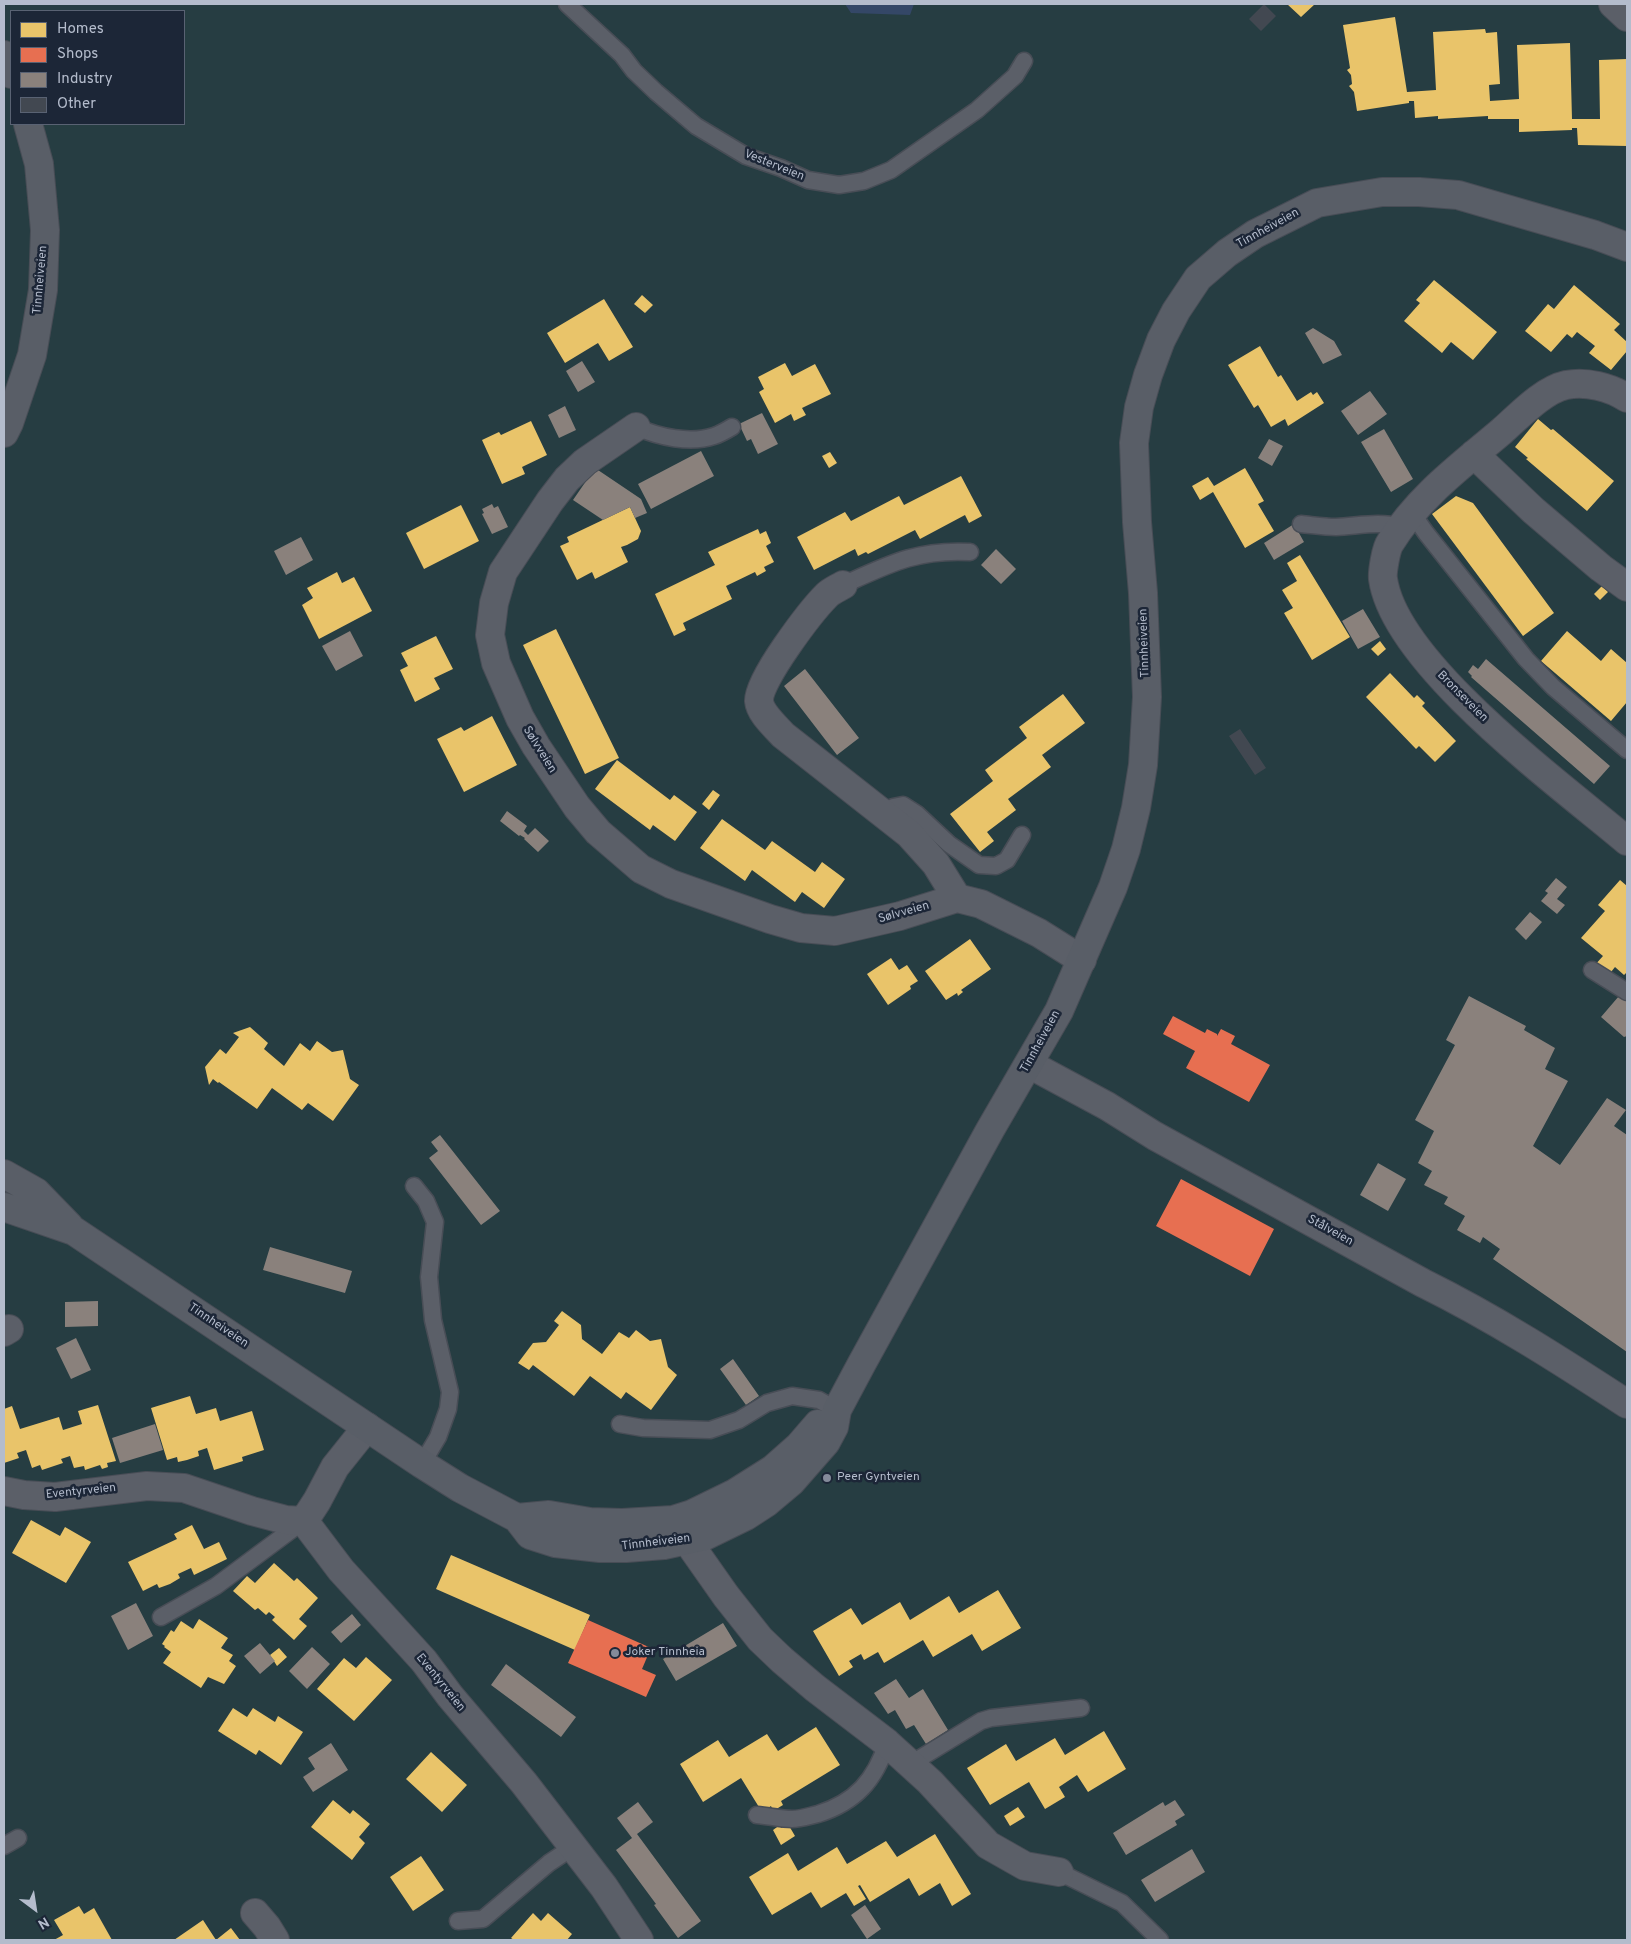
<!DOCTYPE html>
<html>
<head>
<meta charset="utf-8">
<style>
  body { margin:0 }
  #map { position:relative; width:1631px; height:1944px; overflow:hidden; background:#2a313c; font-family:Overpass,sans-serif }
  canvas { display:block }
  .frame { position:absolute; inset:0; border:5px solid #b4bccc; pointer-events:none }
  .legend { position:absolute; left:10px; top:10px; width:175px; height:115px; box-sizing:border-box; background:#1c2637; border:1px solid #596273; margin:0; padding:6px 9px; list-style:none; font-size:15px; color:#b4bccc }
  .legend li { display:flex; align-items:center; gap:10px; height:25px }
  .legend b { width:25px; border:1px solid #596273 }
  .north { position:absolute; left:10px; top:1884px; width:50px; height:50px; -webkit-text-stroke:4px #1c2637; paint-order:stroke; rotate:149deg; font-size:14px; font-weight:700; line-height:20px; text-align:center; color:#b4bccc }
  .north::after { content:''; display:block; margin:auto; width:18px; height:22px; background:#b4bccc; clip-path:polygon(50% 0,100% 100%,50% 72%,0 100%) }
</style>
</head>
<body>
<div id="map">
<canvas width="1631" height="1944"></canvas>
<div class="frame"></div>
<ul class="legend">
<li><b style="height:14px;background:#e9c46a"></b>Homes</li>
<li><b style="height:14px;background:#e76f51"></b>Shops</li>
<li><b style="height:14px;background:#8a817c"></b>Industry</li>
<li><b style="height:14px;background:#424851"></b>Other</li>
</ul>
<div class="north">N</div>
</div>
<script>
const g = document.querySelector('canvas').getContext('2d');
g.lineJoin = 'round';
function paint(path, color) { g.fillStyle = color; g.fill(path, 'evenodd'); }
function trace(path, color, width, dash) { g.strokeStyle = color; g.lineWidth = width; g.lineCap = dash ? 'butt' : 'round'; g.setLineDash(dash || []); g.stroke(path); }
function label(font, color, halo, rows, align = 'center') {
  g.font = font + ' Overpass,sans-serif'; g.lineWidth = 5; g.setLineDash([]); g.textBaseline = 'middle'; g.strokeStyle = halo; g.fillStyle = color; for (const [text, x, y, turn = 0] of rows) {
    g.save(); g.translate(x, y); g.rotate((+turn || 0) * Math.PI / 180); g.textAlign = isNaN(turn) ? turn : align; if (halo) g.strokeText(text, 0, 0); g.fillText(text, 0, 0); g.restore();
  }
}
paint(new Path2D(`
  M 4,4 L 1627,4 L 1627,1940 L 4,1940 ZM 11,11 L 184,11 L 184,124 L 11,124 Z`), '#263d42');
paint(new Path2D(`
  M 845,4 L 914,4 L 910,15 L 851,13 Z`), '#344767');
paint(new Path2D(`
  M 1287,4 L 1315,4 L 1301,17 Z
  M 1395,17 L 1407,92 L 1436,90 L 1433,32 L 1485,29 L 1486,33 L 1497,32 L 1500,84 L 1489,85 L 1490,101 L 1519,99 L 1517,45 L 1570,43 L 1572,119 L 1600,119 L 1599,60 L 1627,59 L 1627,146 L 1578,145 L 1577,128 L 1572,128 L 1572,130 L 1519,132 L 1519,119 L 1488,119 L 1488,116 L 1438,119 L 1438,116 L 1415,118 L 1414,101 L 1409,101 L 1409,103 L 1357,111 L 1354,92 L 1349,86 L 1352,84 L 1351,75 L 1347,70 L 1350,68 L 1343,25 Z
  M 1434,280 L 1497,332 L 1473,360 L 1451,342 L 1442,353 L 1404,321 L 1420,303 L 1416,300 Z
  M 1574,285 L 1620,324 L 1614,330 L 1627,342 L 1627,351 L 1611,370 L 1589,353 L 1595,346 L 1577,332 L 1572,338 L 1567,334 L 1551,352 L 1525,331 L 1548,304 L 1554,309 Z
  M 642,295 L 653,305 L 645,313 L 634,304 Z
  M 604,299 L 633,347 L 609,361 L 598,343 L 565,363 L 547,333 Z
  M 1260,346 L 1278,377 L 1281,375 L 1297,401 L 1311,392 L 1313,395 L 1317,392 L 1324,403 L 1288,426 L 1285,419 L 1271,427 L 1258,405 L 1254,408 L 1228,365 Z
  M 785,363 L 792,376 L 815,364 L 831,394 L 802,408 L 806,415 L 794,421 L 791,414 L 775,423 L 759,392 L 764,389 L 758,377 Z
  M 1538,419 L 1551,430 L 1553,429 L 1614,481 L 1587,511 L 1526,459 L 1528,458 L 1515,447 Z
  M 531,421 L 547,455 L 522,467 L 525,474 L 502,484 L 482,440 L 499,432 L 501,435 Z
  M 830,452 L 837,463 L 829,468 L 822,456 Z
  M 1245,468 L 1264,501 L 1258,504 L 1274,531 L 1245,548 L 1213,492 L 1200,500 L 1192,486 L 1208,477 L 1214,486 Z
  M 961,476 L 982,516 L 969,523 L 965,515 L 920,539 L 915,530 L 868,554 L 866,552 L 858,556 L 855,549 L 814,570 L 797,537 L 845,512 L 851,521 L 899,496 L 904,505 Z
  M 1456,496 L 1473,503 L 1554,613 L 1523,636 L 1432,514 Z
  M 461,505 L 479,541 L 424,569 L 406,533 Z
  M 630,507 L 641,531 L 638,539 L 627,545 L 621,547 L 628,562 L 595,579 L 592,572 L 577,580 L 560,546 L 569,542 L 567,537 Z
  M 758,529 L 760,534 L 766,531 L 771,543 L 766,546 L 774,562 L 764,567 L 766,571 L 757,576 L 755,572 L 726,586 L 732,599 L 683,623 L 686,630 L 674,636 L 655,594 L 715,565 L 708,552 Z
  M 1300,555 L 1350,637 L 1312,660 L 1284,613 L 1293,608 L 1282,590 L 1297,581 L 1287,563 Z
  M 337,572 L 342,583 L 354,577 L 372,611 L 319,639 L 302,605 L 313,598 L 307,588 Z
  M 1602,586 L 1608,592 L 1600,600 L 1594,594 Z
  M 556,629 L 619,758 L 585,774 L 523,645 Z
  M 1567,631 L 1601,661 L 1611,649 L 1627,663 L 1627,702 L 1611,721 L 1541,661 Z
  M 436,636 L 453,669 L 434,678 L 440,689 L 415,702 L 400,670 L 408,666 L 401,653 Z
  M 1380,641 L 1386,649 L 1378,656 L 1371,649 Z
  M 1390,673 L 1414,698 L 1417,695 L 1425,703 L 1422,706 L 1456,741 L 1435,762 L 1419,746 L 1416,749 L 1366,697 Z
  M 1063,694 L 1085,723 L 1042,755 L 1051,767 L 1008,799 L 1016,810 L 987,832 L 994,841 L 980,852 L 950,814 L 993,781 L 985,770 L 1027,738 L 1019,727 Z
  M 492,716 L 517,765 L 464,792 L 437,739 L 461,727 L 464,731 Z
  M 617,760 L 670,800 L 674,795 L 697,812 L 675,841 L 653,825 L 650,830 L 595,789 Z
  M 713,790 L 720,795 L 709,810 L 702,804 Z
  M 722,819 L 765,850 L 772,841 L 815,872 L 822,862 L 845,879 L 824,908 L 802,892 L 795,902 L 752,870 L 745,881 L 700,848 Z
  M 1620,880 L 1627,886 L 1627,972 L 1624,975 L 1615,967 L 1607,977 L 1594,966 L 1603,956 L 1581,938 L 1605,911 L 1598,905 Z
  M 970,939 L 991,969 L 961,990 L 963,992 L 958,996 L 957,993 L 946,1000 L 925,971 Z
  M 891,958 L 899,970 L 907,965 L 918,981 L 910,986 L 911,989 L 888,1005 L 867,974 Z
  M 250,1027 L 268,1043 L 264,1049 L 284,1066 L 300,1043 L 310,1051 L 317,1041 L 332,1052 L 343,1050 L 350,1079 L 359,1085 L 333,1121 L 308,1103 L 302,1110 L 272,1088 L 257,1109 L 219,1082 L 218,1083 L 213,1079 L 209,1085 L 205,1067 L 220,1049 L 226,1054 L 239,1037 L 233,1033 Z
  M 562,1311 L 581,1325 L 582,1339 L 602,1354 L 619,1332 L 629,1338 L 636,1330 L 650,1341 L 661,1339 L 668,1367 L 677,1375 L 651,1410 L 626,1392 L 621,1399 L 590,1376 L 574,1396 L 533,1365 L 529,1370 L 518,1363 L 533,1343 L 546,1342 L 559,1325 L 554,1321 Z
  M 190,1396 L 196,1414 L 216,1408 L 220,1421 L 252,1411 L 264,1450 L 242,1457 L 243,1461 L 214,1470 L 207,1448 L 198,1451 L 199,1456 L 187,1460 L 178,1462 L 177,1457 L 167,1460 L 151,1408 Z
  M 98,1405 L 116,1461 L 107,1463 L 108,1467 L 102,1469 L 100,1465 L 85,1470 L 84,1466 L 74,1468 L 70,1456 L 61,1459 L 63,1463 L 42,1470 L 40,1465 L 32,1468 L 26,1450 L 17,1453 L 19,1458 L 4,1463 L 4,1409 L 12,1406 L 20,1429 L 59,1417 L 63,1430 L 82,1424 L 78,1411 Z
  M 31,1520 L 60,1536 L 65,1527 L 91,1542 L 66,1583 L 12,1553 Z
  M 192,1525 L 204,1549 L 219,1542 L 227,1559 L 194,1575 L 191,1568 L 178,1574 L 180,1578 L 170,1584 L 159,1588 L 157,1584 L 143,1591 L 128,1562 L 177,1539 L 174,1534 Z
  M 451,1555 L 590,1615 L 575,1650 L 436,1589 Z
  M 274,1563 L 294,1581 L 297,1578 L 318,1598 L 299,1619 L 307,1626 L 294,1640 L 272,1620 L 275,1617 L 269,1612 L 266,1615 L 258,1608 L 255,1610 L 233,1591 L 247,1576 L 255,1583 Z
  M 998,1590 L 1021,1628 L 982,1651 L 972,1634 L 933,1657 L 923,1640 L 884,1663 L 878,1652 L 864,1660 L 861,1654 L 849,1661 L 853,1667 L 839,1676 L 813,1631 L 851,1608 L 862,1625 L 900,1602 L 910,1620 L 949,1596 L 959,1613 Z
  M 199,1619 L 228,1638 L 221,1648 L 233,1655 L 229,1661 L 236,1666 L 224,1684 L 208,1677 L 201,1688 L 163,1663 L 171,1652 L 164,1647 L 165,1646 L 162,1644 L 171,1630 L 174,1632 L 181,1621 L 193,1629 Z
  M 279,1648 L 287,1657 L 277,1666 L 270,1655 Z
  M 366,1657 L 392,1680 L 354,1721 L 317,1689 L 344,1658 L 356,1668 Z
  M 233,1708 L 247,1717 L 253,1708 L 275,1722 L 278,1716 L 303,1732 L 281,1765 L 259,1750 L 256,1755 L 218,1731 Z
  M 816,1727 L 840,1765 L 781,1801 L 783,1805 L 773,1811 L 771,1806 L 762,1812 L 741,1778 L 703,1802 L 680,1764 L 718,1740 L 729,1757 L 767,1734 L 778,1751 Z
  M 1104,1731 L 1126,1769 L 1088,1792 L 1077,1775 L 1059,1787 L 1065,1797 L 1045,1809 L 1029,1782 L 990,1805 L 967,1768 L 1006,1744 L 1016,1761 L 1055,1738 L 1065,1755 Z
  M 431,1752 L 467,1785 L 442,1812 L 406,1779 Z
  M 333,1800 L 350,1814 L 353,1810 L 370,1824 L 359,1837 L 365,1843 L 352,1860 L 311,1827 Z
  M 1018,1807 L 1025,1817 L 1010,1826 L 1004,1816 Z
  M 788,1824 L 795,1836 L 781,1845 L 773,1830 L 780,1825 L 781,1828 Z
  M 935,1834 L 971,1894 L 952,1906 L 940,1883 L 919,1896 L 909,1878 L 870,1902 L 860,1885 L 858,1886 L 866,1899 L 854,1906 L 846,1893 L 821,1908 L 811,1892 L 772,1915 L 749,1877 L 788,1853 L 798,1871 L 837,1847 L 847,1864 L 886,1841 L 897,1857 Z
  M 421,1856 L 444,1890 L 413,1911 L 390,1877 Z
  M 79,1906 L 84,1914 L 94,1908 L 112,1940 L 54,1940 L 63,1935 L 54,1920 Z
  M 533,1913 L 541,1921 L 548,1913 L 572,1934 L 567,1940 L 514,1940 L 511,1938 Z
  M 203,1920 L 216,1940 L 231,1928 L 240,1940 L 174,1940 Z`), '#e9c46a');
paint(new Path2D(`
  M 1173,1016 L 1205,1033 L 1207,1029 L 1217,1034 L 1217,1036 L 1221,1029 L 1235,1036 L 1231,1044 L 1270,1065 L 1249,1102 L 1186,1068 L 1195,1051 L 1163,1034 Z
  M 1181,1179 L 1274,1229 L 1250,1276 L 1156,1226 Z
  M 588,1620 L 651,1648 L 642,1669 L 656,1675 L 646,1697 L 568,1663 Z`), '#e76f51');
paint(new Path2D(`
  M 1313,328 L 1334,341 L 1342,355 L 1323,364 L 1305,333 Z
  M 582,361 L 595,382 L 578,392 L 566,371 Z
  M 1370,391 L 1387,414 L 1358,435 L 1341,411 Z
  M 565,406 L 576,430 L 559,438 L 548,415 Z
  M 762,413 L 778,444 L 758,454 L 751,439 L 747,441 L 739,424 Z
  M 1384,429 L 1413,479 L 1391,492 L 1361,442 Z
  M 1269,439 L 1283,446 L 1272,466 L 1258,458 Z
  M 701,451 L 714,476 L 651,509 L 638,484 Z
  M 595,468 L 641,499 L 647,513 L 635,518 L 630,507 L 603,520 L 573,500 Z
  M 492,504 L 494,508 L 498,506 L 508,527 L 492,534 L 482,514 L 484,513 L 482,509 Z
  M 1294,524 L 1304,542 L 1274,560 L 1264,543 Z
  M 301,537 L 313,560 L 286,575 L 274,551 Z
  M 996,549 L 1016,569 L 1001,584 L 981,565 Z
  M 1363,609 L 1380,637 L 1358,649 L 1342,621 Z
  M 350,631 L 363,656 L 336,671 L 322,646 Z
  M 1486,659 L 1610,766 L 1594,784 L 1471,677 L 1472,676 L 1468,672 L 1473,665 L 1478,669 Z
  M 805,669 L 859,738 L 837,755 L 784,686 Z
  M 507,811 L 527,826 L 524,831 L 528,835 L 535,828 L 549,841 L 538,852 L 524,839 L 525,838 L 520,835 L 519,836 L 500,821 Z
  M 1556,878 L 1567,887 L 1557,899 L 1565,905 L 1557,914 L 1541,901 L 1548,893 L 1545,891 Z
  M 1530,912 L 1542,922 L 1526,940 L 1515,929 Z
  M 1469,996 L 1526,1026 L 1524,1030 L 1555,1048 L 1545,1069 L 1568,1081 L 1533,1146 L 1560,1165 L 1607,1098 L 1626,1110 L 1614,1126 L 1627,1135 L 1627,1352 L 1493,1259 L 1500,1249 L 1483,1237 L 1480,1243 L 1457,1230 L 1465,1216 L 1444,1204 L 1448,1197 L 1424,1185 L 1432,1171 L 1418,1163 L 1434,1131 L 1415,1120 L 1455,1045 L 1446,1040 Z
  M 1619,996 L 1627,1001 L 1627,1036 L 1624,1037 L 1601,1017 Z
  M 440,1135 L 500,1211 L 481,1225 L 429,1158 L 438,1151 L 431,1142 Z
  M 1378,1163 L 1406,1179 L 1388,1211 L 1360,1195 Z
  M 270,1247 L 352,1271 L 345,1293 L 263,1270 Z
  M 98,1301 L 98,1326 L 65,1327 L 65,1302 Z
  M 76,1338 L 91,1370 L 71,1379 L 56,1348 Z
  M 733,1359 L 759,1396 L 746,1405 L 720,1369 Z
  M 155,1424 L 163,1450 L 120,1463 L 112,1438 Z
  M 136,1603 L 153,1636 L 128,1650 L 111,1616 Z
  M 352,1614 L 361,1625 L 341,1643 L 331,1632 Z
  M 723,1623 L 737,1646 L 676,1681 L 663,1659 Z
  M 260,1643 L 275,1661 L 260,1674 L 244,1656 Z
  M 312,1647 L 330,1664 L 307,1689 L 289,1671 Z
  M 506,1664 L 576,1717 L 561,1737 L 491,1685 Z
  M 896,1679 L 909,1698 L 923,1689 L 948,1730 L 926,1744 L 914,1725 L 906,1729 L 895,1710 L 888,1714 L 874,1693 Z
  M 331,1743 L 348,1770 L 313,1792 L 303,1777 L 315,1769 L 308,1758 Z
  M 1175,1800 L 1185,1815 L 1175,1821 L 1177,1825 L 1126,1855 L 1113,1833 L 1163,1802 L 1165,1806 Z
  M 638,1802 L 653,1822 L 637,1834 L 701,1921 L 678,1938 L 654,1905 L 656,1904 L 616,1850 L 632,1838 L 617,1818 Z
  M 1192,1849 L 1205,1872 L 1155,1902 L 1141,1880 Z
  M 865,1905 L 881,1929 L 867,1939 L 851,1915 Z`), '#8a817c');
paint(new Path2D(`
  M 1264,4 L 1276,16 L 1261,31 L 1249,19 Z
  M 1240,729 L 1266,768 L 1255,775 L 1229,736 Z`), '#424851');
const lane = new Path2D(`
  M 567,4 L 622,55 L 634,71 L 656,92 L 696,126 L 746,156 L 781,168 L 808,180 L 839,185 L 864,181 L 891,170 L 977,110 L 1015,76 L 1024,61
  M 636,427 C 659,437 690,444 714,436 C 720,434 727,430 732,427
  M 1412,513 L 1426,533 L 1526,659 L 1553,687 L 1627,750
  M 1301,524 C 1312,525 1324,527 1336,527 C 1359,526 1379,521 1401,527
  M 843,585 C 889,564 918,549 970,552
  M 886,815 L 893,807 L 903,805 L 917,814 L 949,844 L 979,865 L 996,866 L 1007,860 L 1022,835
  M 1592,970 L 1627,992
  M 414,1186 L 426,1201 L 435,1222 L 429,1277 L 433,1320 L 450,1392 L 448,1409 L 438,1437 L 422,1464
  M 620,1424 L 643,1428 L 710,1430 L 739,1420 L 767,1403 L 792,1396 L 819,1400 L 837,1410
  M 161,1617 L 216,1586 L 302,1522
  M 912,1765 L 922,1757 L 981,1721 L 991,1718 L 1081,1708
  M 757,1815 C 769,1816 781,1819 792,1819 C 801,1819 809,1816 818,1814 C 856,1802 875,1780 887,1743
  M 4,1846 L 18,1838
  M 1059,1872 L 1122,1903 L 1160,1940
  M 458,1921 L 483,1919 L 549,1863 L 573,1847`);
const street = new Path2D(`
  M 1613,4 L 1627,17
  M 1627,398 C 1610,387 1586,381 1566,385 C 1543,390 1519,416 1502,431 C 1462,465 1418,497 1390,543 C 1386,548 1382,573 1383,579 C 1395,664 1562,786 1627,841
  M 636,427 L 585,462 L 567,479 L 550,501 L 503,572 L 494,603 L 490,635 L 496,663 L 520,718 L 536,746 L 577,807 L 598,832 L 641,869 L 671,884 L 770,919 L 801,928 L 835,931 L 900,916 L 957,898 L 981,904 L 1039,933 L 1082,960
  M 1474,454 L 1534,511 L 1601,568 L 1627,587
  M 843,585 C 838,588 831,591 827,595 C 811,611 758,680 759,701 C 760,713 775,726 783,735 L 909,834 L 936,864 L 957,898
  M 1029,1064 L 1107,1106 L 1155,1136 L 1423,1283 C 1494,1318 1561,1361 1627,1404
  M 4,1332 L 9,1329
  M 367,1427 L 335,1467 L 317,1501 L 304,1521 L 341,1570 L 424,1661 L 450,1696 L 524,1783 L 604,1887 L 639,1940
  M 4,1491 L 24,1495 L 55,1497 L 147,1486 L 184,1488 L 252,1511 L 286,1520 L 304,1521
  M 674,1522 L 726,1596 L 760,1639 L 782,1660 L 815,1688 L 887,1743 L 930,1782 L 988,1845 L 1025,1866 L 1059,1872
  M 255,1913 L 267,1927 L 275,1940`);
const secondary = new Path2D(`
  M 4,55 L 11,74
  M 4,433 L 9,423 L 32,355 L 43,290 L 45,230 L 39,164 L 28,124
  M 4,1174 L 36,1192 L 69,1226
  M 4,1207 L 74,1231 L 422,1464 L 460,1488 L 517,1518 L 530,1535 L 555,1543 L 600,1548 L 626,1548 L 664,1545 L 705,1536 L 746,1516 L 766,1503 L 791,1482 L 826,1442 L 834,1427 L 837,1410 L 861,1365 L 990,1130 L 1059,1011 L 1113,887 L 1126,849 L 1136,808 L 1143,765 L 1147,697 L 1143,593 L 1137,522 L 1134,443 L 1139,407 L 1148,375 L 1161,340 L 1176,311 L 1198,278 L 1227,253 L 1255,234 L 1317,203 L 1382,192 L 1419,192 L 1458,195 L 1595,235 L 1627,247
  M 517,1518 L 549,1515 L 590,1522 L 622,1523 L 673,1520 L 692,1514 L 735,1493 L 773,1469 L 799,1446 L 818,1424`);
trace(lane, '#484d56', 19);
trace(street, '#484d56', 30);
trace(secondary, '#484d56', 30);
trace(lane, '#5b5f68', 16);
trace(street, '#5b5f68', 28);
trace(secondary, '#595e67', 28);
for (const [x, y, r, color] of [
  [827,1478,5,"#848b9a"],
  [615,1653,5,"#848b9a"]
]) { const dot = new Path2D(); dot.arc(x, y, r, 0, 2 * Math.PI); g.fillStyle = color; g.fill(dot); trace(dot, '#1c2637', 2); }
label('12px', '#b4bccc', '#1c2637', [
  ["Vesterveien",774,166,22],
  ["Tinnheiveien",1268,229,-29],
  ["Tinnheiveien",41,280,-85],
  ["Tinnheiveien",1145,643,-92],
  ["Bronseveien",1462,697,45],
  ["Sølvveien",539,750,58],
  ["Sølvveien",904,913,-16],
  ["Tinnheiveien",1041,1042,-61],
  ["Stålveien",1330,1231,29],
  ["Tinnheiveien",218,1326,34],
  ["Eventyrveien",81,1492,-6],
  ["Tinnheiveien",656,1543,-7],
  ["Eventyrveien",440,1683,51]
]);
label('12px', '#b4bccc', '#1c2637', [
  ["Peer Gyntveien",837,1478],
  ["Joker Tinnheia",625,1653]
], 'left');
</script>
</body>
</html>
